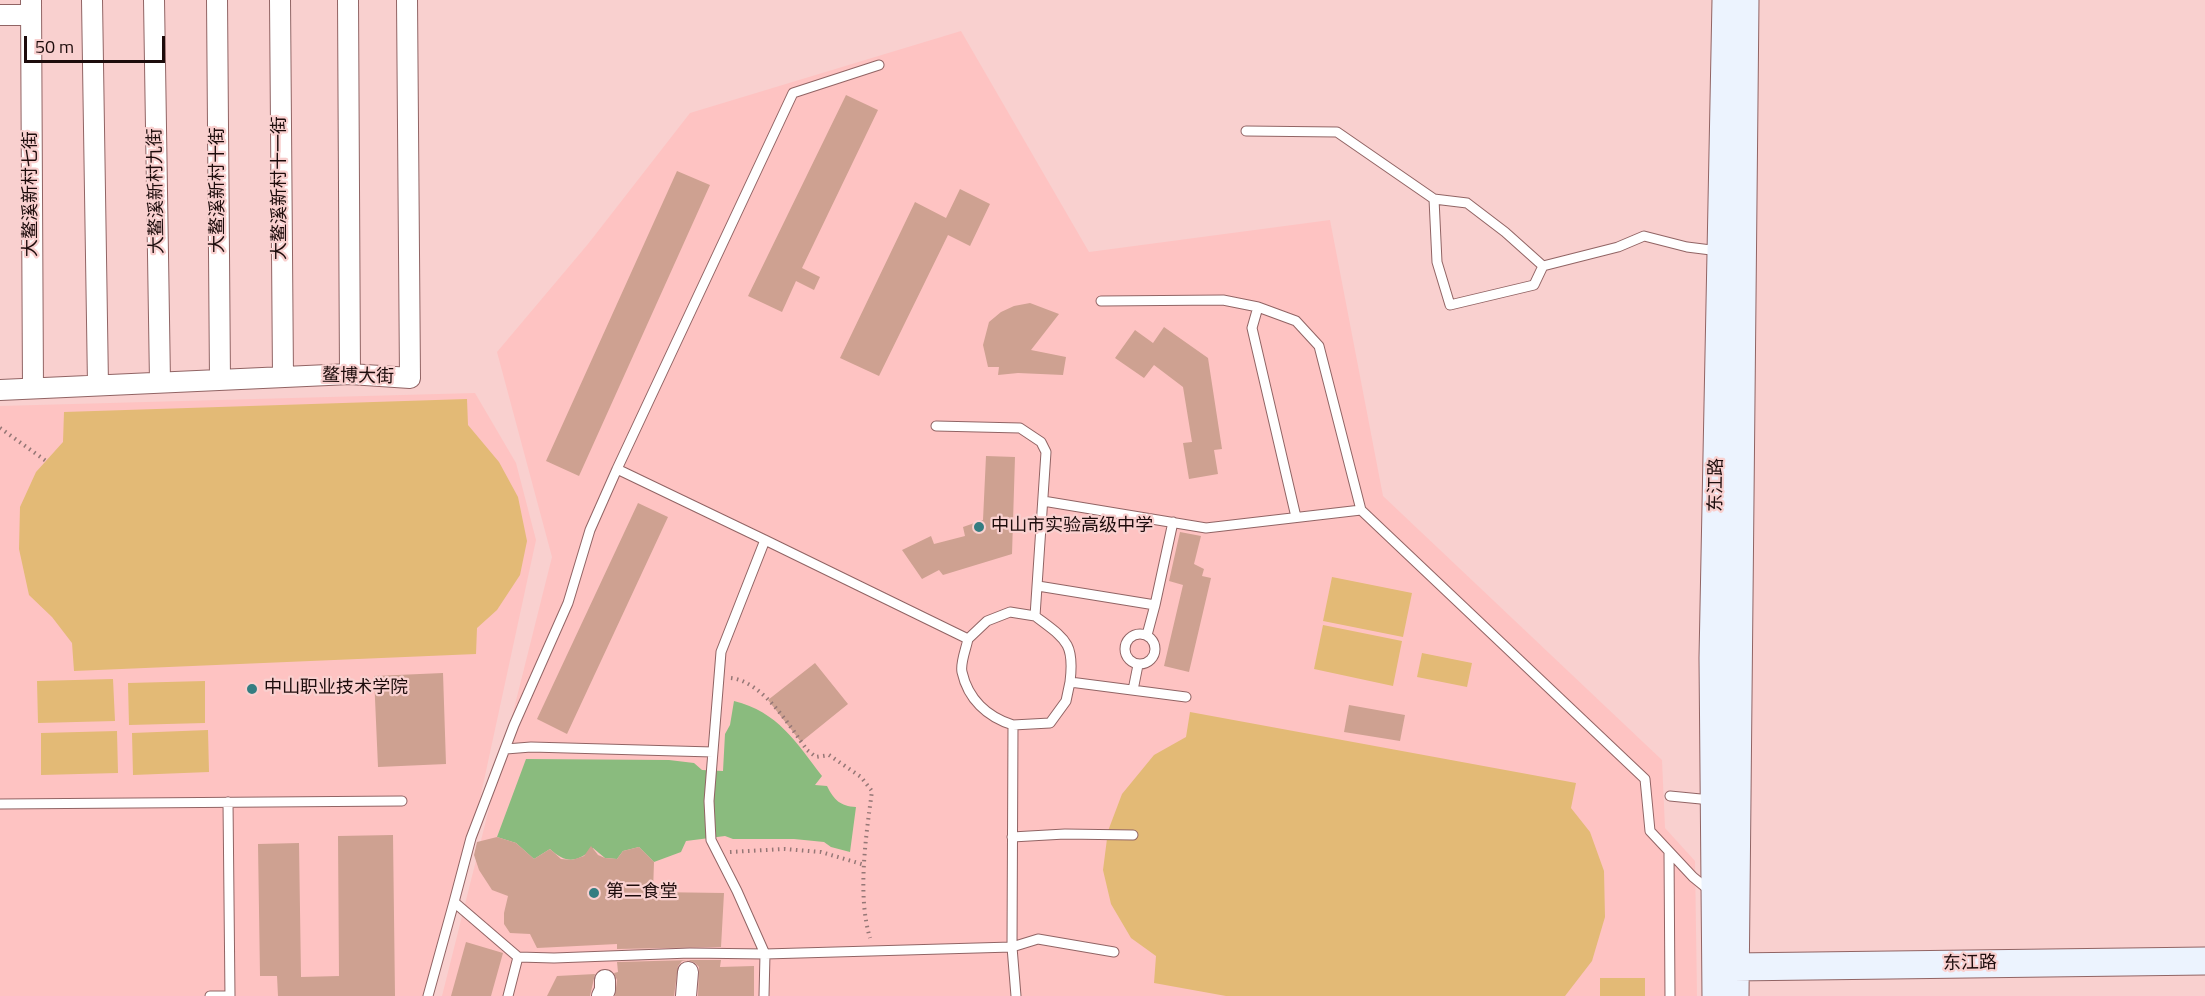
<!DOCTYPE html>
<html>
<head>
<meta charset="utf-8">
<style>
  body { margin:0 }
  #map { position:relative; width:2205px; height:996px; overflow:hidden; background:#f9d0cf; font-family:"Titillium Web",sans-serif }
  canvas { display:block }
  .scale { position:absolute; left:24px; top:36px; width:141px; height:27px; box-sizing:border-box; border:3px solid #1d0c0c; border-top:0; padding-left:8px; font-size:18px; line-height:21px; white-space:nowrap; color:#1d0c0c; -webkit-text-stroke:4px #f9d0cf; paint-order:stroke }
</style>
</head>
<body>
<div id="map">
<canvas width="2205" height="996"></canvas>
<div class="scale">50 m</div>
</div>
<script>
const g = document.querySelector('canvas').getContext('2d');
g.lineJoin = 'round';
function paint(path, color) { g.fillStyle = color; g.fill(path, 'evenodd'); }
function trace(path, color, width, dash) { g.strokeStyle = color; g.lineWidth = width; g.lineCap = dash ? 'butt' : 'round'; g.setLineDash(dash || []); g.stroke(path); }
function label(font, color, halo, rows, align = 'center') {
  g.font = font + ' "Titillium Web","Noto Sans SC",sans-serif'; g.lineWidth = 4.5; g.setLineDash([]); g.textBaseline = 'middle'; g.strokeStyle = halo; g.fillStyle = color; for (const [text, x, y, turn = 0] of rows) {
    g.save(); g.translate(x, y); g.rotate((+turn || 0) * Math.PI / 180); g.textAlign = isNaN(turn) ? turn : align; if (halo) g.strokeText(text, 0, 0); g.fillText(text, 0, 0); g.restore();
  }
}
paint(new Path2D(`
  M 961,31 L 1089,252 L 1330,220 L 1383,496 L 1662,760 L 1665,828 L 1695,861 L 1697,996 L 442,996 L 552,557 L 497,352 L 588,244 L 690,113 Z
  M 475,393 L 516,463 L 536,540 L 462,882 L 433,996 L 0,996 L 0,406 Z`), '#fec3c2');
paint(new Path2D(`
  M 467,399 L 468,425 L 499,462 L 518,497 L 527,541 L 520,575 L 497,610 L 477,628 L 476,654 L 74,671 L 72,643 L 52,617 L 29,595 L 19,549 L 20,507 L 36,472 L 63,442 L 64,412 Z
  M 1332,577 L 1412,593 L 1403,637 L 1323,621 Z
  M 1323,625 L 1402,641 L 1393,686 L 1314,669 Z
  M 1422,653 L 1472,663 L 1467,687 L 1417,677 Z
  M 113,679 L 115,721 L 38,723 L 37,681 Z
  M 205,681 L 205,723 L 129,725 L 128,683 Z
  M 1190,712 L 1576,783 L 1571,808 L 1590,832 L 1604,871 L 1605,917 L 1592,961 L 1565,996 L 1226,996 L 1154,983 L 1156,956 L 1131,938 L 1111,904 L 1103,870 L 1108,831 L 1122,794 L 1154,755 L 1186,737 Z
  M 208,730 L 209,772 L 133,775 L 132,733 Z
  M 117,731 L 118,773 L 41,775 L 41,733 Z
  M 1600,978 L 1645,978 L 1645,996 L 1600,996 Z`), '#e3ba76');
paint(new Path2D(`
  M 734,701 C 778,712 796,742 822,776 L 815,785 L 827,786 C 834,800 840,806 856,807 L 850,852 L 831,847 L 824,842 L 794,839 L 733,839 L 725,836 L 686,841 L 681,852 L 654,862 L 639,847 L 623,851 L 617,859 L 605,858 L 593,848 C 577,863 566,864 550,849 L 534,859 L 516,843 L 497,837 L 526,759 L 669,760 L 694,763 L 702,770 L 723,771 L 725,734 L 730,725 Z`), '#8abb7e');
paint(new Path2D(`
  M 846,95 L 878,110 L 802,268 L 820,277 L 814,290 L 796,281 L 782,312 L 748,296 Z
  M 677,171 L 710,185 L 579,476 L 546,461 Z
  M 960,189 L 990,204 L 970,246 L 948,235 L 879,376 L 840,358 L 915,202 L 946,218 Z
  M 1030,303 L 1059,314 L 1031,350 L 1066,357 L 1063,375 L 1018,373 L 998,375 L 999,367 L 988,367 L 983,345 L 989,322 L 1001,312 L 1014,306 Z
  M 1164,327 L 1208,358 L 1222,449 L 1214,450 L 1218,474 L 1189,479 L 1183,443 L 1192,442 L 1183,387 L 1154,365 L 1144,378 L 1115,358 L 1135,330 L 1153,343 Z
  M 986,456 L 1015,457 L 1012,554 L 943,575 L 939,570 L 922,579 L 902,550 L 931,536 L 934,544 L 965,536 L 963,527 L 983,520 Z
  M 638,503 L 668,517 L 567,734 L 537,719 Z
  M 1180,532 L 1201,536 L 1194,564 L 1204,569 L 1202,576 L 1211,578 L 1189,672 L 1164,666 L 1183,585 L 1169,581 Z
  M 815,663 L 848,704 L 801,742 L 768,700 Z
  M 443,673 L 446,764 L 378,767 L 374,676 Z
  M 1349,705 L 1405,715 L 1400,741 L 1344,732 Z
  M 393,835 L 395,996 L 278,996 L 277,976 L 260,976 L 258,844 L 299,843 L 301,977 L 339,976 L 338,836 Z
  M 497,837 L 516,843 L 534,859 L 550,849 L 561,859 L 572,860 L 584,856 L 591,846 L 598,855 L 605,858 L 617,859 L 623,851 L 639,847 L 654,862 L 653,892 L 724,893 L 721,947 L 617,949 L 617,944 L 537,948 L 530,934 L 510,933 L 504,924 L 504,913 L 508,896 L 492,890 L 479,870 L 474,855 L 477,842 Z
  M 466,942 L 503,953 L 491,996 L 451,996 Z
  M 690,960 L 721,960 L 720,967 L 754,966 L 754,996 L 698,996 L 699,967 L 695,963 L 688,960 L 682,961 L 678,966 L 674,996 L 615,996 L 617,980 L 614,973 L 618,972 L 617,962 Z
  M 595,974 L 590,996 L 547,996 L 557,976 Z`), '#cea191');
const lane = new Path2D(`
  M 1246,131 L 1337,132 L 1434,199 L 1437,262 L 1450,305 L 1534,285 L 1543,266 L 1618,247 L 1644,236 L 1687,247 L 1719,251
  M 1434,199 L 1467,203 L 1505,232 L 1543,266
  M 1101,301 L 1223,300 L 1258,307
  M 936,426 L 1020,428 L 1041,442 L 1046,452 L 1035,616 L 1010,612 L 987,621 L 968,639
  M 1043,501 L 1206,528 L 1361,510
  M 1296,517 L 1252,328 L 1258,307 L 1296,321 L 1319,346 L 1361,510 L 1645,779 L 1650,831 L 1693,877 L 1709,890
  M 765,540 L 617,469 L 793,93 L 879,65
  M 1038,586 L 1155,605 L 1173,522
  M 1035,616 C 1065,639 1075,642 1070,682
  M1125 649a15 15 0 1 1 30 0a15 15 0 1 1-30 0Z
  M 1147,635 L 1155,605
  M 1133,690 L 1138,665
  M 1013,725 L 1050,723 L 1066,701 L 1070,682 L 1186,697
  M 506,749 L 531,747 L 713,752
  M 1670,796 L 1711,800
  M 228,802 L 230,996
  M 0,804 L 402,801
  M 1012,837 L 1065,834 L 1133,835
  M 1669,852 L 1670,996
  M 454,902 L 471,838 L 492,783 L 514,725 L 568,603 L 590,530 L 617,469
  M 210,996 L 230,996
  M 428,996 L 454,902 L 518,957 L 554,958 L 690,953 L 765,954 L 737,891 L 711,840 L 709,801 L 721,652 L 765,540 L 968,639 C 966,649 960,663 962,672 C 968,699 987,717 1013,725 L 1012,947 L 1016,996
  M 508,996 L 518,957
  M 764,996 L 765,954 L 1012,947 L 1038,939 L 1114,952`);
const street = new Path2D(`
  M 31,0 L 33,388
  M 92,0 L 98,385
  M 154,0 L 160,382
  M 217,0 L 220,380
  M 280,0 L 283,377
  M 348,0 L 350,374
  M 0,15 L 31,15
  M 0,390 L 350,374 L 410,378 L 407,0
  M 602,996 L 605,990 L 605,980
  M 686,996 L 688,972`);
const secondary = new Path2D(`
  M 1717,970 L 1734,967 L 2205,961
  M 1716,996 L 1713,658 L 1726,0
  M 1735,996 L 1745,0`);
trace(lane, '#916464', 11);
trace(street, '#916464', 22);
trace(secondary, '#916464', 29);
trace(new Path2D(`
  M 0,428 L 46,461
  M 731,678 C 763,682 789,725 807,750 L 816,757 L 829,755 L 861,777 L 872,791 C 866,836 857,895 870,938
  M 730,852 L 784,849 L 821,852 L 865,865`), '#957776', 4, [1.5, 4.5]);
trace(lane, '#fff', 9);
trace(street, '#fff', 20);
trace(secondary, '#ecf3fe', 27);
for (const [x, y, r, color] of [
  [979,527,6,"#347d81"],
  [252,689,6,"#347d81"],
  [594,893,6,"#347d81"]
]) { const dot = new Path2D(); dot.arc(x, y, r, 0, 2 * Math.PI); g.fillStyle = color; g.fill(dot); trace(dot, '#f9d0cf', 2); }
label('18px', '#1d0c0c', '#f9d0cf', [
  ["大鳌溪新村十一街",281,188,-90],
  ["大鳌溪新村十街",219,190,-90],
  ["大鳌溪新村九街",157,191,-91],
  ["大鳌溪新村七街",32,194,-90],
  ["鳌博大街",358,377,1],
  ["东江路",1717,485,-89],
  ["东江路",1970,964,-1]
]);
label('18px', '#1d0c0c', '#f9d0cf', [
  ["中山市实验高级中学",991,527],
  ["中山职业技术学院",264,689],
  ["第二食堂",606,893]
], 'left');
</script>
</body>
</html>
